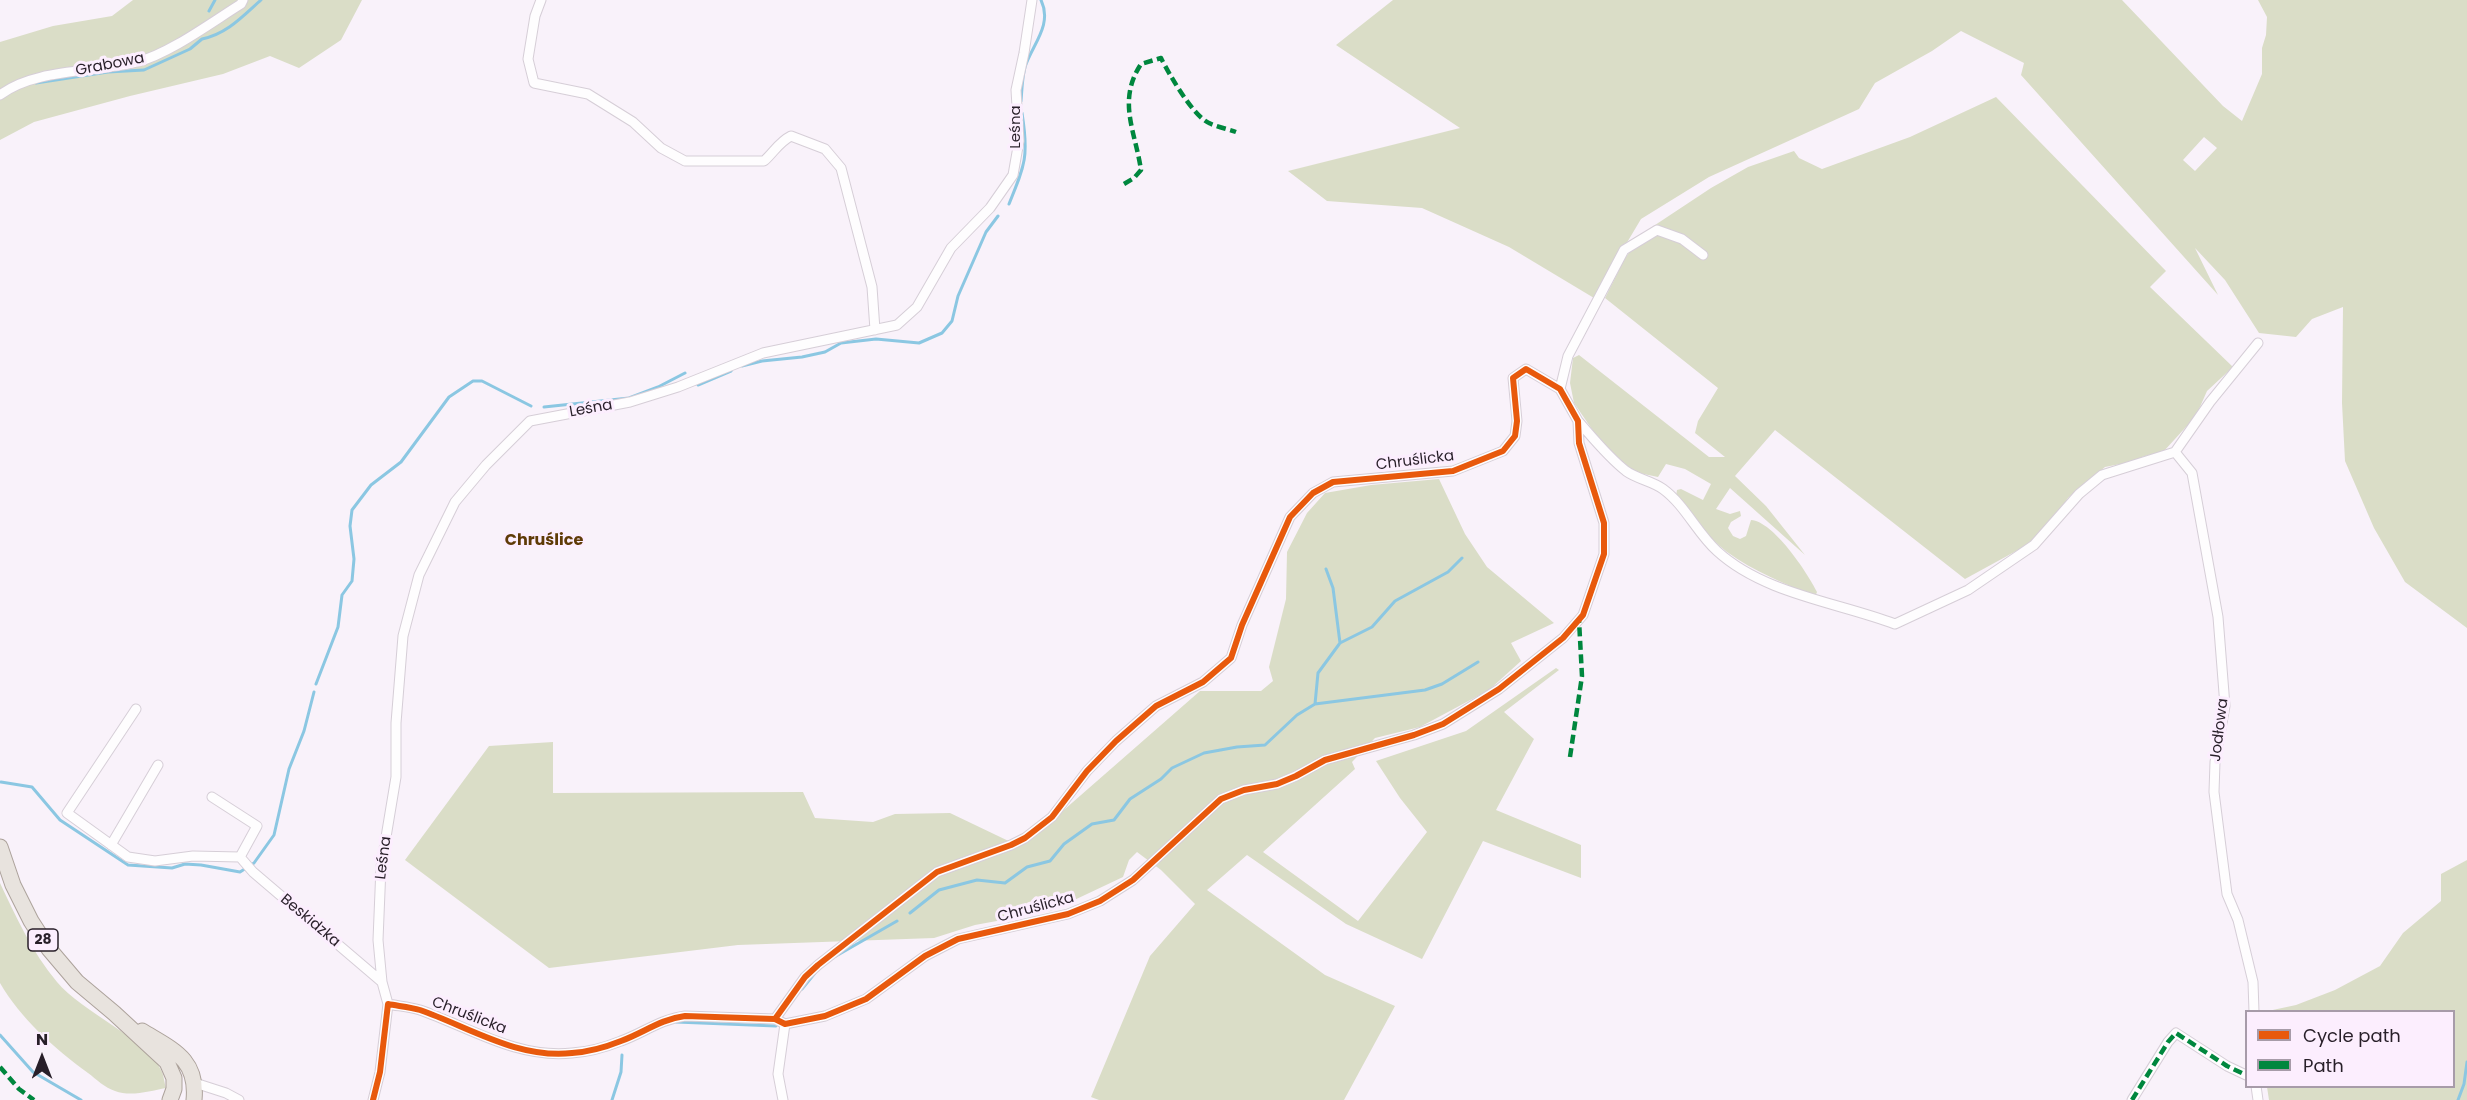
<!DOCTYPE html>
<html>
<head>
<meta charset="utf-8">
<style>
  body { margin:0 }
  #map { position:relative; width:2467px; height:1100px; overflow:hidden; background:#f9f2fa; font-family:Poppins,sans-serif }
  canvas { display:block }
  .legend { position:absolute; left:2245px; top:1010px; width:210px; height:78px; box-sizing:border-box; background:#fceefe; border:2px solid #a79ba9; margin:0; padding:8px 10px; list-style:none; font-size:18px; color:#281f29 }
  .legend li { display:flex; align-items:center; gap:12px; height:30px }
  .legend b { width:30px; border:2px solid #a79ba9 }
  .north { position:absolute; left:12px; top:1028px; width:60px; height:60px; -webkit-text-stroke:4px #fceefe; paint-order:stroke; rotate:0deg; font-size:16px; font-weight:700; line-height:24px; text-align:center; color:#281f29 }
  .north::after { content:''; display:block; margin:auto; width:21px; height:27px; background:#281f29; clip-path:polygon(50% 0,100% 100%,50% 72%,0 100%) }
</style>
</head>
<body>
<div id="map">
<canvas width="2467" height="1100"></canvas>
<ul class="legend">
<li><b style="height:8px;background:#e8590c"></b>Cycle path</li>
<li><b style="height:8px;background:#00873e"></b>Path</li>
</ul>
<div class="north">N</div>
</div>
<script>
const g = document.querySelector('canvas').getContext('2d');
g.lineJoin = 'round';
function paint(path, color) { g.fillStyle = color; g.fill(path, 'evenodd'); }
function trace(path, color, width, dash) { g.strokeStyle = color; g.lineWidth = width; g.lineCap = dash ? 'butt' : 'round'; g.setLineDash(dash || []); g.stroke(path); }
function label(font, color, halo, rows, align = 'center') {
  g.font = font + ' Poppins,sans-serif'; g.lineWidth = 6; g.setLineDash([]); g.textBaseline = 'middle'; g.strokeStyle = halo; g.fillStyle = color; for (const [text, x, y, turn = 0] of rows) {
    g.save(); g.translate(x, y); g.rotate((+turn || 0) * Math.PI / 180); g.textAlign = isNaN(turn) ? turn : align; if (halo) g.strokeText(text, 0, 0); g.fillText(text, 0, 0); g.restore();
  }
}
paint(new Path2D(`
  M 133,0 L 362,0 L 341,40 L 299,68 L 270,56 L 223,74 L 130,96 L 34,122 L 0,140 L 0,42 L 53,26 L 112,16 Z
  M 1393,0 L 2122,0 L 2223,106 L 2242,121 L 2262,74 L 2262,48 L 2266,35 L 2267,17 L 2258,0 L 2467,0 L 2467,628 L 2405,582 L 2374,528 L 2345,461 L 2342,403 L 2343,307 L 2312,319 L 2296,337 L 2259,333 L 2225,280 L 2195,248 L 2218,295 L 2021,75 L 2024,63 L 1961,31 L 1932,51 L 1875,83 L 1859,109 L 1709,177 L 1641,219 L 1594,298 L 1509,247 L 1422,208 L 1327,201 L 1288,171 L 1460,128 L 1336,45 ZM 2204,137 L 2217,148 L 2195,171 L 2183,160 Z
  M 1996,97 L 2166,271 L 2150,287 L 2233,367 L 2207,391 L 2196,416 L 2164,451 L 2142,457 L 2136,461 L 2105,467 L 2068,498 L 2040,538 L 1965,579 L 1775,430 L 1735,476 L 1766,506 L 1805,555 L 1730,488 L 1716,509 L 1730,514 L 1740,511 L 1741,516 L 1731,522 L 1728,528 L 1733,536 L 1740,539 L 1746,536 L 1751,520 C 1773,521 1808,573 1817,592 L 1815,597 C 1785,583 1754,572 1727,552 C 1707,537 1691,515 1676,496 L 1677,490 L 1681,489 L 1703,500 L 1711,484 L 1685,469 L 1666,464 L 1658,477 L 1634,472 L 1600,441 L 1574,403 L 1570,383 L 1573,358 L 1579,355 L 1709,457 L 1725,457 L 1695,433 L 1698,421 L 1718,388 L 1605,298 L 1625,258 L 1646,231 L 1711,188 L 1748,167 L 1794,151 L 1799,158 L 1822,169 L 1910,137 Z
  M 1439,479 L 1465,534 L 1487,567 L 1554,623 L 1511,643 L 1521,661 L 1489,690 L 1420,727 L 1375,738 L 1352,762 L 1355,769 L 1263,852 L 1358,921 L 1427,832 L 1400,798 L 1376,761 L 1466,731 L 1556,668 L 1559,670 L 1504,712 L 1534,739 L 1496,810 L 1581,845 L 1581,878 L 1483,841 L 1422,959 L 1346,924 L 1247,855 L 1207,890 L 1325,975 L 1395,1006 L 1344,1100 L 1099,1100 L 1091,1097 L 1150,956 L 1195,904 L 1161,870 L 1137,852 L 1129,860 L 1123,877 L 1051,911 L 975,925 L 934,938 L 738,945 L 549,968 L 405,860 L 489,746 L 553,742 L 553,793 L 803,792 L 815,818 L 873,822 L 895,814 L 950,813 L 1019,846 L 1065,809 L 1200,691 L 1261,691 L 1273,681 L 1269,667 L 1286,599 L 1287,552 L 1307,513 L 1325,493 L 1371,485 Z
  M 2467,860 L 2467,1100 L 2269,1100 L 2267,1087 L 2454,1086 L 2454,1012 L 2268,1011 L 2296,1005 L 2335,990 L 2380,966 L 2403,933 L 2441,901 L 2441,874 Z
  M 0,883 C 16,917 32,952 57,982 C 81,1011 149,1041 161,1070 C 164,1075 164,1082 166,1088 C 150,1091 131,1097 115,1091 C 105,1088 96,1079 88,1073 C 54,1048 21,1019 0,983 Z`), '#daddc7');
trace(new Path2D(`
  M 209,11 L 215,0
  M 36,83 L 108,72 L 144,70 L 190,49 L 202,39 C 227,34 243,16 261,0
  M 1021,101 C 1022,90 1022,78 1025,67 C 1032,45 1053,25 1041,0
  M 1009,204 C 1025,165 1029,156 1022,113
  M 742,366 L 762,361 L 802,357 L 825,352 L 841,343 L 876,339 L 919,343 L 942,333 L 952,321 L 958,296 L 986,232 L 998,216
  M 698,385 L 731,371
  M 544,407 L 629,398 L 658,387 L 685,373
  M 1326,569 L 1333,588 L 1340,643
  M 316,684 L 338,627 L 342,595 L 352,581 L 354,559 L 350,526 L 352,510 L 371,485 L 401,462 L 449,397 L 473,381 L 482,381 L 531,406
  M 1315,704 L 1425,690 L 1442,684 L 1478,662
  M 1,782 L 32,787 L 60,820 L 128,865 L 172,868 L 185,864 L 201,865 L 240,872 L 254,863 L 274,835 L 289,769 L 304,731 L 314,692
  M 910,913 L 939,890 L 977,880 L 1005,883 L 1027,867 L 1050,861 L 1064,844 L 1092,824 L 1114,820 L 1130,799 L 1161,779 L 1172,768 L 1204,753 L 1237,747 L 1265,745 L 1297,715 L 1315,704 L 1318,673 L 1340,643 L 1372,627 L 1395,601 L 1448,572 L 1462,558
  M 836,956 L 897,921
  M 802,989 L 815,973
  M 676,1022 L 776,1026
  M 0,1035 L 33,1072 L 81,1100
  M 612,1100 L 621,1072 L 622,1055
  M 2458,1100 L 2464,1084 L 2467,1062`), '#8bc7e2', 3);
const street = new Path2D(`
  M 541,0 L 535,16 L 528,59 L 534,83 L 588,94 L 633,122 L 661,148 L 685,161 L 764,161 C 774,152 779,142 791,136 L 825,149 L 841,168 L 872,287 L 875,330
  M 0,95 C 35,68 95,73 137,62 C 169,54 212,22 241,4 L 243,0
  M 1560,389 L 1568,356 L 1624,250 L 1657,230 L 1682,239 L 1703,255
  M 1578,421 C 1593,438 1608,457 1626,471 C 1637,479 1652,481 1663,489 C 1685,505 1697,533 1717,551 C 1764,594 1837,602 1895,624 L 1968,590 L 2034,545 L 2079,494 L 2102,475 L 2175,452 L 2210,402 L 2258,343
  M 2175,452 L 2192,473 L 2218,617 L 2225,706 L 2215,762 L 2214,792 L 2227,894 L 2238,920 L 2253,982 L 2254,1012
  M 136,709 L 67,813 L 128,857 L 155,861 L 193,856 L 240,857 L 257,826 L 212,797
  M 111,845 L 158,765
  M 240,857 L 253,872 L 382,982
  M 388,1004 L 382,982 L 378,940 L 381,867 L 396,777 L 396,723 L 403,636 L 419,575 L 455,502 L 486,465 L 530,421 L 630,402 L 678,387 L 763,353 L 897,325 L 917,307 L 951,248 L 990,208 L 1013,175 L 1019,141 L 1016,90 L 1024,53 L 1032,0
  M 195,1083 L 226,1093 L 239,1100
  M 2256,1086 L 2258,1100
  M 373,1100 L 380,1072 L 388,1004 C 398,1006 410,1007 420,1010 C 469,1027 517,1059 572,1053 C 588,1052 606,1047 621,1041 C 643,1033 661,1019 685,1016 L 775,1019 L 785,1024 L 825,1016 L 866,999 L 925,956 L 958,939 L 1068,914 L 1100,901 L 1133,880 L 1221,799 L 1244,790 L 1277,784 L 1296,776 L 1325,760 L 1414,735 L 1443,724 L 1499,689 L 1563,638 L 1583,615 L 1604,554 L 1604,523 L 1579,443 L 1578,421 L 1560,389 L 1526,369 L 1513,378 L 1517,421 L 1515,436 L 1503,451 L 1453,471 L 1333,482 L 1313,493 L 1290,517 L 1242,625 L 1231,658 L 1203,682 L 1156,706 L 1116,741 L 1087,771 L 1052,817 L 1025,838 L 1011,845 L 937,872 L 818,965 L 805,977 L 775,1019
  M 783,1100 L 778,1074 L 785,1024
  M 2132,1100 L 2168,1042 L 2176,1033 L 2227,1066 L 2246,1075`);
const primary = new Path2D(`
  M 0,847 L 13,885 L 31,921 L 49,949 L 77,982 L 114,1013 L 167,1062 L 174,1078 L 174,1089 L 170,1100
  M 142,1031 C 173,1050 198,1059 194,1100`);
trace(street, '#d6ced7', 11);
trace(primary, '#aca29b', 17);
trace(street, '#fefdfe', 9);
trace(primary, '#e8e3de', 15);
trace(new Path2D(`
  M 1124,184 L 1134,178 L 1141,170 C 1135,130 1117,101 1141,64 L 1161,58 C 1169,74 1193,116 1209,123 C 1217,127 1228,129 1236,132
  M 1570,757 L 1582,676 L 1579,620
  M 0,1067 L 19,1089 L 34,1100
  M 2132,1100 L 2168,1042 L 2176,1033 L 2227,1066 L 2246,1075`), '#00873e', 4.5, [9, 4.5]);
trace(new Path2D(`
  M 373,1100 L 380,1072 L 388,1004 C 398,1006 410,1007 420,1010 C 469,1027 517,1059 572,1053 C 588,1052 606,1047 621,1041 C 643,1033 661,1019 685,1016 L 775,1019 L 785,1024 L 825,1016 L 866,999 L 925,956 L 958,939 L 1068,914 L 1100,901 L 1133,880 L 1221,799 L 1244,790 L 1277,784 L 1296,776 L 1325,760 L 1414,735 L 1443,724 L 1499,689 L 1563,638 L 1583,615 L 1604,554 L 1604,523 L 1579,443 L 1578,421 L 1560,389 L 1526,369 L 1513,378 L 1517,421 L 1515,436 L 1503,451 L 1453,471 L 1333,482 L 1313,493 L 1290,517 L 1242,625 L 1231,658 L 1203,682 L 1156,706 L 1116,741 L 1087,771 L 1052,817 L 1025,838 L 1011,845 L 937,872 L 818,965 L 805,977 L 775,1019`), '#e8590c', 6);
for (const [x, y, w] of [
  [43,940,30]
]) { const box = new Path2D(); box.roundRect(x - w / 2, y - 11, w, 22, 4.5); g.fillStyle = '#fceefe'; g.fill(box); trace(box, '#281f29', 1.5); }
label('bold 14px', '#281f29', null, [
  ["28",43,940]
]);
label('15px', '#281f29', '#fceefe', [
  ["Grabowa",110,65,-11],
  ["Leśna",1016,127,-90],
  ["Leśna",591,409,-10],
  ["Chruślicka",1415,461,-7],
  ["Jodłowa",2220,730,-83],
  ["Leśna",384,858,-83],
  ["Chruślicka",1036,908,-15],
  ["Beskidzka",310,921,40],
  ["Chruślicka",469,1016,21]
]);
label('bold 16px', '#5f3b07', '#fceefe', [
  ["Chruślice",544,541]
]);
</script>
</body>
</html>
